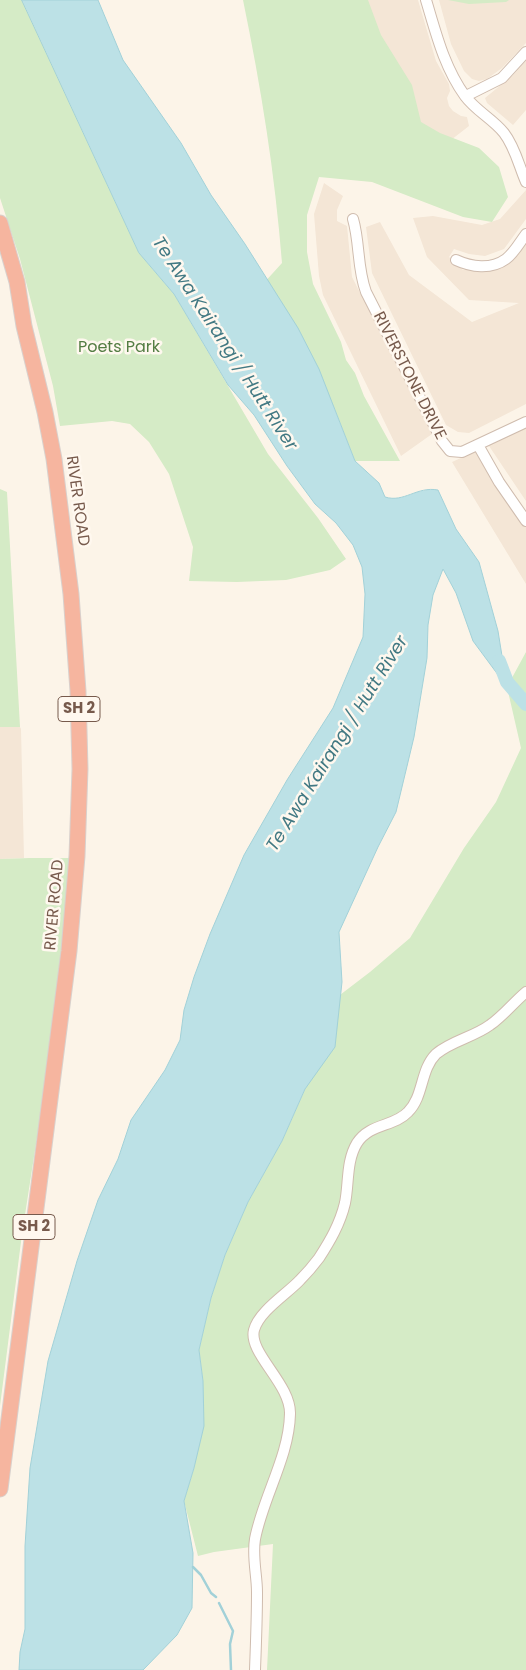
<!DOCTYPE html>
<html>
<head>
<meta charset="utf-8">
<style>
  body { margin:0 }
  canvas { display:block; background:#fcf4e8 }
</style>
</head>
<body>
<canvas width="526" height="1670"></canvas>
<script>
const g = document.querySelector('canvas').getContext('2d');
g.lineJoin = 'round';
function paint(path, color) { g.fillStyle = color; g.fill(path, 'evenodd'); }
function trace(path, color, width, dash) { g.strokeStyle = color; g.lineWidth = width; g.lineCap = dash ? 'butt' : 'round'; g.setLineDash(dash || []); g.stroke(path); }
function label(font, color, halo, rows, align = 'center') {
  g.font = font + ' Poppins,sans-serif'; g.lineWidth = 5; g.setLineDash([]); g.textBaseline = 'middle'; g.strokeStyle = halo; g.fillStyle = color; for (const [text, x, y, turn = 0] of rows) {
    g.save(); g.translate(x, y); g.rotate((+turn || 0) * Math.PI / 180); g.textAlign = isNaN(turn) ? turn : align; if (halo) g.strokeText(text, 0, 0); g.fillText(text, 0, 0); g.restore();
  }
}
paint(new Path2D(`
  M 354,0 L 418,0 L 436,61 L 449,84 L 450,91 L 447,98 L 449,106 L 453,111 L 461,116 L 467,117 L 469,126 L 451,140 L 413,124 Z
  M 439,0 L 526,0 L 526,43 L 502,68 L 487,79 L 479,81 L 472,79 L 464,71 L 451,44 Z
  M 526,61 L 526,110 L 513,125 L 487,103 L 485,98 L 513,75 Z
  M 324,183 L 343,196 L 337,210 L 337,221 L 347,226 L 352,277 L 432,434 L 401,456 L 323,295 L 319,276 L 314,214 Z
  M 526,190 L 526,219 L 504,249 L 485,256 L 469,254 L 454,249 L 449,257 L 463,270 L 495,267 L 526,237 L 526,404 L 469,433 L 458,432 L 446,425 L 372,273 L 366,227 L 380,222 L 409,275 L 472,322 L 519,303 L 469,300 L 427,257 L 413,218 L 433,216 L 482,225 L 500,219 Z
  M 526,424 L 526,501 L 489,446 L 491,440 Z
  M 476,451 L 526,523 L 526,584 L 452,462 Z
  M 0,727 L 20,727 L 21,729 L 24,858 L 0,859 Z`), '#f4e6d6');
paint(new Path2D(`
  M 0,0 L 22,0 L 139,253 L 174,294 L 268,454 L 318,518 L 346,559 L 330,570 L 286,580 L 237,582 L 189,581 L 193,547 L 169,474 L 149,442 L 130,424 L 112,421 L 60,426 L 53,386 L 20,259 L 0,198 Z
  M 243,0 L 368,0 L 381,35 L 412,85 L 421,122 L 440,133 L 479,148 L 499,167 L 508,197 L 492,222 L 463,217 L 372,182 L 319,177 L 307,215 L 307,252 L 313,284 L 341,342 L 346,360 L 355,373 L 364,396 L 400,461 L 355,461 L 335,410 L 262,285 L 282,263 C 275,174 261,87 243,0 Z
  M 448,0 L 509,0 L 506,2 L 469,4 Z
  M 0,489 L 7,492 L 20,727 L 0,727 Z
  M 526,652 L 526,1670 L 267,1670 L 273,1544 L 214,1552 L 198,1556 L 184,1501 L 194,1468 L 203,1381 L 199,1350 L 211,1298 L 225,1255 L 248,1202 L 282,1141 L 322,1051 L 336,998 L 370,972 L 410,938 L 464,848 L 496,802 L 521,748 L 507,687 Z
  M 30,858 L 70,858 L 61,961 L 42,1105 L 22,1234 L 0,1406 L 0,859 Z`), '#d5ebc6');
const water = new Path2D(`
  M 22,0 L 98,0 L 123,60 L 181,143 L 211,195 L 245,244 L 298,328 L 319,369 L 355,461 L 379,483 L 385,497 C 404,503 417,486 438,490 L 456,529 L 479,562 L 498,631 L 507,687 L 473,641 L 456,593 L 443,569 L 433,595 L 428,625 L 427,658 L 414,737 L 396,812 L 378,847 L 339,932 L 342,982 L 335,1047 L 305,1089 L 282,1141 L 248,1202 L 225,1255 L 211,1298 L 199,1350 L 203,1381 L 204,1426 L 194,1468 L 184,1501 L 193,1553 L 192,1608 L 177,1635 L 143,1670 L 19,1670 L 20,1652 L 25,1629 L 25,1546 L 30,1468 L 48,1361 L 77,1261 L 98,1200 L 118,1159 L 131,1120 L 165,1070 L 180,1040 L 184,1010 L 194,977 L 210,934 L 244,855 L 287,780 L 333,708 L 363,637 L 365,594 L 362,567 L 353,545 L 336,523 L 315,504 L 287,466 L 254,415 L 228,385 L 174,294 L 139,253 Z`);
paint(water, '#bce1e6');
trace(water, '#a2d1d8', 1);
trace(new Path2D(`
  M 193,1567 L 201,1575 L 211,1593 L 216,1597
  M 219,1603 L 233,1631 L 230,1644 L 231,1670`), '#a2d1d8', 2.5);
trace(new Path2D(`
  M 499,661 L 507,682 L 526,704`), '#bce1e6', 14);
const minor = new Path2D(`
  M 426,0 C 436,33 444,67 465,96 C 476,111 493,119 504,133 C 515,147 519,166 526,182
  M 466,96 L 502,78 L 526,52
  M 353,219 C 360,243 357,268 366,292 L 442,441 L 450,451 L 462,452 L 526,422
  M 456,260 C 471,267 491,270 506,259 C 514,253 520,242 526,234
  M 478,445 L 499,482 L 526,521
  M 255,1670 C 256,1644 257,1618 257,1592 C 257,1575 252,1557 255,1539 C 263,1497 289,1457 290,1414 C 291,1384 248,1353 254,1330 C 259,1311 287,1294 300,1280 C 307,1273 313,1266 319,1258 C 330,1241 340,1224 345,1203 C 349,1184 346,1161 357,1143 C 370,1123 394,1127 408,1112 C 424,1096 420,1070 436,1054 C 451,1041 474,1037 490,1025 C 503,1016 514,1002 526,992`);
const highway = new Path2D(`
  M 0,223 L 17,282 L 24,326 L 45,412 L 54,459 L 71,594 L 78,691 L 80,769 L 77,856 L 69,951 L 0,1489`);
trace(minor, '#cfbcae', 12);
trace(highway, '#d9d1cd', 17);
trace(minor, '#fff', 10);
trace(highway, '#f6b59f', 15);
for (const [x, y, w] of [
  [79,709,42],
  [34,1227,42]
]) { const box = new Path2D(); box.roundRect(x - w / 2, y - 12.5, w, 25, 4); g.fillStyle = '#fff8ef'; g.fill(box); trace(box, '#775a4c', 1); }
label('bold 15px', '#775a4c', null, [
  ["SH 2",79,709],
  ["SH 2",34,1227]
]);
label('16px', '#547d43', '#fff8ef', [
  ["Poets Park",119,348]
]);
label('16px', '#775a4c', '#fff8ef', [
  ["RIVERSTONE DRIVE",409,376,63],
  ["RIVER ROAD",77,501,82],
  ["RIVER ROAD",55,905,-85]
]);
label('italic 18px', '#427983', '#fff8ef', [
  ["Te Awa Kairangi / Hutt River",224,344,57],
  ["Te Awa Kairangi / Hutt River",338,744,-58]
]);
</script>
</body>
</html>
